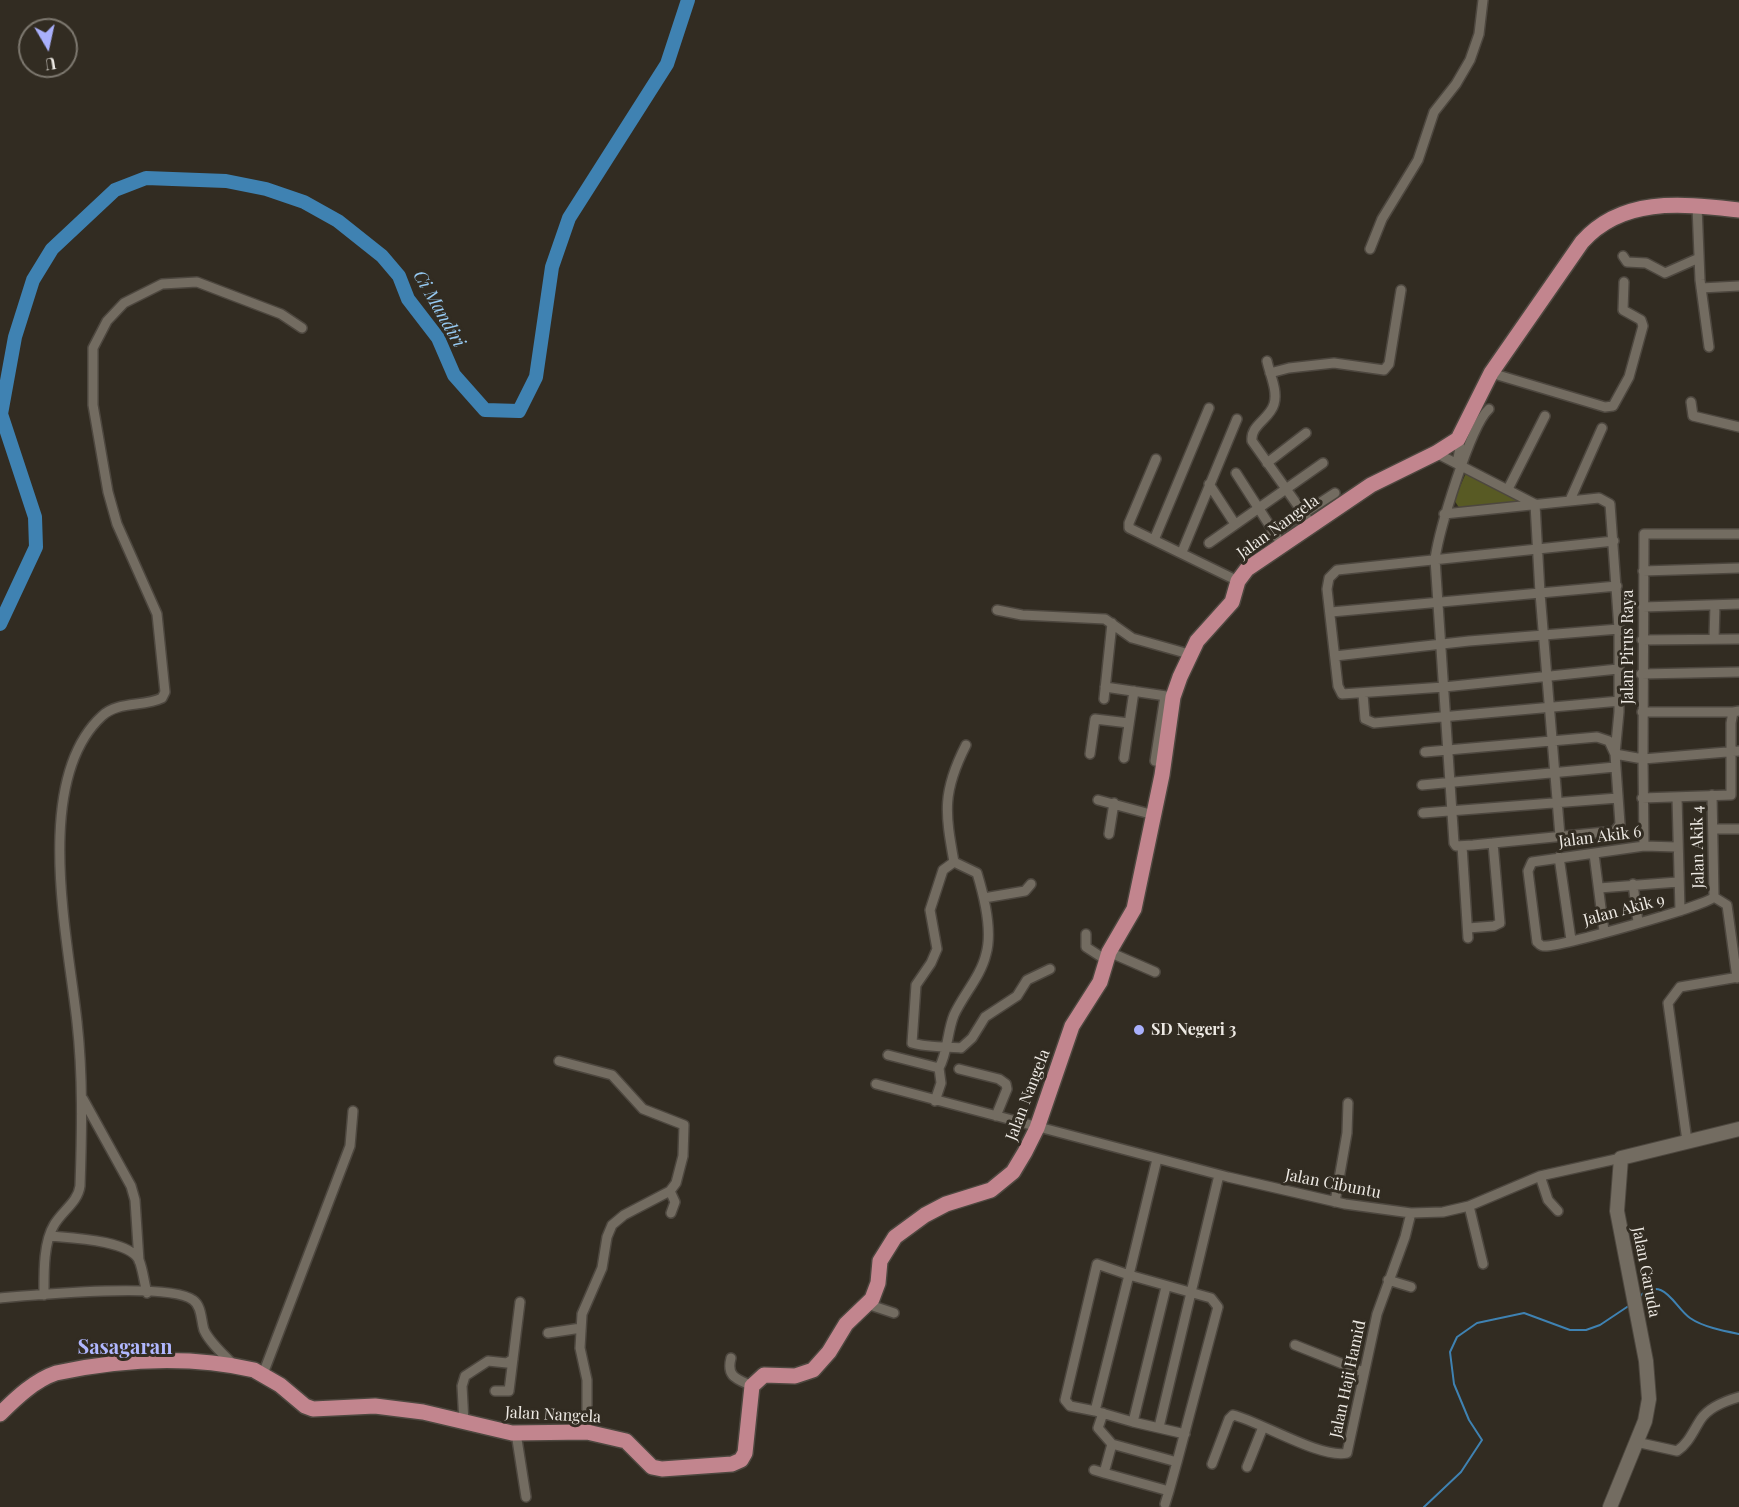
<!DOCTYPE html>
<html>
<head>
<meta charset="utf-8">
<style>
  body { margin:0 }
  #map { position:relative; width:1739px; height:1507px; overflow:hidden; background:#322c22; font-family:"Playfair Display",serif }
  canvas { display:block }
  .north { position:absolute; left:18px; top:18px; width:60px; height:60px; box-sizing:border-box; background:#322c22; border:2px solid #7d786f; border-radius:50%; rotate:171deg; font-size:16px; font-weight:700; line-height:24px; text-align:center; color:#ede9e3 }
  .north::after { content:''; display:block; margin:auto; width:21px; height:27px; background:#a9b0fc; clip-path:polygon(50% 0,100% 100%,50% 72%,0 100%) }
</style>
</head>
<body>
<div id="map">
<canvas width="1739" height="1507"></canvas>
<div class="north">U</div>
</div>
<script>
const g = document.querySelector('canvas').getContext('2d');
g.lineJoin = 'round';
function paint(path, color) { g.fillStyle = color; g.fill(path, 'evenodd'); }
function trace(path, color, width, dash) { g.strokeStyle = color; g.lineWidth = width; g.lineCap = dash ? 'butt' : 'round'; g.setLineDash(dash || []); g.stroke(path); }
function label(font, color, halo, rows, align = 'center') {
  g.font = font + ' "Playfair Display",serif'; g.lineWidth = 6; g.setLineDash([]); g.textBaseline = 'middle'; g.strokeStyle = halo; g.fillStyle = color; for (const [text, x, y, turn = 0] of rows) {
    g.save(); g.translate(x, y); g.rotate((+turn || 0) * Math.PI / 180); g.textAlign = isNaN(turn) ? turn : align; if (halo) g.strokeText(text, 0, 0); g.fillText(text, 0, 0); g.restore();
  }
}
paint(new Path2D(`
  M 1466,473 L 1524,500 L 1522,503 L 1460,509 L 1454,500 Z`), '#585a24');
trace(new Path2D(`
  M 1639,1297 C 1664,1274 1674,1307 1690,1318 C 1703,1327 1724,1331 1739,1334
  M 1424,1507 L 1461,1472 L 1482,1440 L 1469,1420 L 1454,1384 L 1450,1352 L 1457,1337 L 1477,1323 L 1524,1313 L 1570,1330 L 1586,1330 L 1600,1325 L 1630,1305`), '#3f82b2', 2);
trace(new Path2D(`
  M 0,624 L 36,547 L 35,517 L 1,414 L 15,337 L 33,280 L 52,249 L 115,190 L 146,178 L 226,181 L 266,189 L 304,202 L 338,221 L 382,256 L 399,276 L 408,299 L 438,338 L 454,375 L 485,410 L 519,411 L 536,377 L 552,267 L 569,218 L 667,64 L 688,0`), '#3f82b2', 14);
const street = new Path2D(`
  M 1697,206 L 1700,280 L 1709,347
  M 1370,249 L 1382,219 L 1418,160 L 1434,112 L 1456,84 L 1470,60 L 1479,34 L 1483,0
  M 1623,256 L 1627,262 L 1646,263 L 1665,273 L 1699,258
  M 1701,288 L 1739,286
  M 1267,361 C 1270,375 1278,391 1274,404 C 1270,419 1250,425 1252,441 L 1311,524
  M 1270,373 L 1289,368 L 1334,363 L 1384,370 L 1389,364 L 1401,290
  M 1491,373 L 1605,407 L 1613,406 L 1629,377 L 1643,326 L 1641,320 L 1623,310 L 1624,282
  M 1691,402 L 1693,416 L 1739,427
  M 1436,453 L 1535,504 L 1540,593 L 1560,836
  M 1156,459 L 1129,523 L 1129,528 L 1238,581
  M 1267,463 L 1306,433
  M 1457,463 L 1460,448 L 1458,439
  M 1236,473 L 1277,537
  M 1209,484 L 1235,524
  M 1508,489 L 1545,416
  M 1570,500 L 1602,428
  M 1444,514 L 1599,498 L 1610,504 L 1619,629 L 1619,712 L 1615,754 L 1620,824 L 1615,831 L 1473,845 L 1456,846 L 1454,843 L 1435,559 C 1439,531 1470,426 1489,409
  M 1154,540 L 1209,408
  M 1614,541 L 1337,570 L 1329,578 L 1327,589 L 1338,686 L 1342,694 L 1444,687 L 1618,669
  M 1209,543 L 1323,463
  M 1182,552 L 1237,419
  M 1243,553 L 1335,493
  M 1643,571 L 1739,568
  M 1643,607 L 1739,604
  M 997,610 L 1022,615 L 1105,619 L 1132,638 L 1189,654
  M 1331,612 L 1617,586
  M 1714,639 L 1715,605
  M 1642,640 L 1739,639
  M 1335,656 L 1469,641 L 1619,629
  M 1641,674 L 1739,672
  M 1105,687 L 1173,697
  M 1363,694 L 1365,719 L 1374,723 L 1620,701
  M 1104,699 L 1112,623
  M 1642,712 L 1733,712
  M 1425,752 L 1597,737 L 1609,741 L 1615,754 L 1643,759 L 1644,534 L 1739,534
  M 1090,754 L 1095,719 L 1129,723
  M 1124,758 L 1134,691
  M 1155,761 L 1165,696
  M 1422,785 L 1615,767
  M 1712,795 L 1714,897
  M 1677,797 L 1680,911
  M 1642,798 L 1731,795 L 1731,723 L 1733,712 L 1739,711
  M 1098,800 L 1154,815
  M 1423,813 L 1618,798
  M 1713,829 L 1739,829
  M 1109,834 L 1114,803
  M 1462,846 L 1468,938
  M 1644,846 L 1643,759 L 1739,751
  M 1677,847 L 1644,846 L 1532,862 L 1528,871 L 1537,942 C 1541,945 1540,946 1545,946 C 1562,946 1706,906 1714,897
  M 1594,854 L 1604,931
  M 1559,857 L 1571,940
  M 954,862 C 945,812 942,792 966,745
  M 1633,884 L 1638,922
  M 1599,888 L 1678,882
  M 1714,897 L 1727,905 L 1737,978
  M 984,898 L 1025,891 L 1031,884
  M 1468,928 L 1494,926 L 1500,923 L 1493,843
  M 1086,934 L 1086,947 L 1106,960
  M 1109,952 L 1155,972
  M 888,1055 L 939,1068 L 941,1083 L 935,1101
  M 559,1061 L 612,1075 L 643,1109 L 684,1125 L 683,1156 L 676,1183 L 670,1191 L 624,1215 L 612,1225 L 607,1237 L 602,1268 L 582,1314 L 580,1348 L 587,1380 L 587,1432
  M 939,1068 C 948,1052 947,1032 954,1015 C 963,995 981,976 986,954 C 993,930 984,896 977,873 L 954,862 L 943,870 L 930,910 L 937,949 L 931,963 L 916,985 L 912,1043 C 925,1047 948,1047 961,1048 L 972,1038 L 985,1017 L 1017,996 L 1027,980 L 1050,969
  M 959,1069 L 999,1079 L 1006,1084 L 1007,1089 L 996,1116
  M 876,1084 L 1228,1177 L 1345,1204 L 1411,1213 L 1443,1212 L 1469,1206 L 1540,1176 L 1621,1158
  M 83,1099 L 131,1186 L 135,1200 L 139,1261
  M 1687,1141 L 1668,1003 L 1680,987 L 1739,977
  M 1540,1176 L 1548,1200 L 1558,1211
  M 670,1191 L 675,1202 L 671,1213
  M 1335,1202 L 1347,1133 L 1348,1103
  M 1469,1206 L 1483,1264
  M 50,1236 C 71,1238 129,1240 139,1260 C 143,1270 144,1282 147,1293
  M 1388,1280 L 1411,1287
  M 1166,1287 L 1133,1422 L 1185,1434
  M 44,1295 C 44,1275 43,1243 54,1225 C 62,1211 78,1202 80,1186 C 82,1131 83,1076 77,1022 C 68,939 32,780 102,716 C 118,701 143,707 162,698 L 165,692 L 157,614 L 117,524 L 108,492 L 93,405 L 93,348 L 107,321 L 124,303 L 162,284 L 197,282 L 281,314 L 302,328
  M 0,1298 C 34,1295 169,1282 193,1300 C 202,1306 201,1321 204,1330 C 210,1343 224,1355 234,1365
  M 867,1304 L 894,1313
  M 548,1333 L 581,1328
  M 1295,1345 L 1363,1372
  M 731,1358 C 726,1377 737,1379 752,1386
  M 263,1374 L 350,1146 L 353,1111
  M 495,1391 L 509,1391 L 520,1302
  M 1095,1411 L 1070,1406 L 1065,1400 L 1097,1264 L 1129,1275 L 1095,1411 L 1133,1422
  M 1103,1413 L 1098,1428 L 1112,1444 L 1177,1462 L 1218,1307 L 1211,1298 L 1129,1275 L 1157,1159
  M 464,1423 L 462,1386 L 465,1376 L 488,1361 L 507,1363 L 513,1359
  M 1159,1427 L 1219,1175
  M 516,1433 L 526,1497
  M 1636,1442 L 1677,1451 C 1689,1443 1693,1431 1701,1419 C 1709,1407 1725,1401 1739,1397
  M 1212,1464 L 1229,1419 L 1233,1415 C 1261,1422 1321,1459 1347,1453 L 1377,1314 L 1405,1237 L 1411,1213
  M 1247,1467 L 1263,1427
  M 1094,1470 L 1104,1473 L 1112,1444
  M 1104,1473 L 1169,1491 L 1177,1462
  M 1165,1504 L 1169,1491`);
const secondary = new Path2D(`
  M 1610,1507 L 1645,1421 L 1649,1399 L 1646,1361 L 1617,1211 L 1621,1158 L 1739,1129`);
const primary = new Path2D(`
  M 0,1414 C 16,1398 35,1380 56,1373 C 122,1359 188,1355 254,1370 L 280,1385 L 305,1406 L 313,1409 L 375,1406 L 423,1412 L 512,1433 L 587,1432 L 626,1441 L 652,1467 L 662,1469 L 732,1464 L 741,1460 L 745,1453 L 752,1386 L 764,1375 L 795,1376 L 813,1370 L 829,1352 L 846,1324 L 872,1299 L 878,1283 L 880,1261 L 895,1237 L 925,1215 L 946,1204 L 991,1190 L 1013,1172 L 1025,1152 L 1037,1128 L 1072,1026 L 1100,982 L 1109,952 L 1134,909 L 1162,775 L 1173,697 L 1180,677 L 1197,641 L 1232,602 L 1238,581 L 1247,569 L 1371,485 L 1436,453 L 1458,439 L 1491,373 L 1582,242 C 1623,196 1683,204 1739,210`);
trace(street, '#4d473f', 12);
trace(secondary, '#4d473f', 16);
trace(primary, '#4d473f', 18);
trace(street, '#736c61', 9);
trace(secondary, '#736c61', 14);
trace(primary, '#c2858e', 15);
for (const [x, y, r, color] of [
  [1139,1030,6,"#a9b0fc"]
]) { const dot = new Path2D(); dot.arc(x, y, r, 0, 2 * Math.PI); g.fillStyle = color; g.fill(dot); trace(dot, '#322c22', 2); }
label('16px', '#ede9e3', '#322c22', [
  ["Jalan Nangela",1278,527,-36],
  ["Jalan Pirus Raya",1628,647,-90],
  ["Jalan Akik 6",1600,837,-7],
  ["Jalan Akik 4",1698,847,-91],
  ["Jalan Akik 9",1624,910,-15],
  ["Jalan Nangela",1028,1095,-69],
  ["Jalan Cibuntu",1333,1184,11],
  ["Jalan Garuda",1646,1272,79],
  ["Jalan Haji Hamid",1348,1379,-78],
  ["Jalan Nangela",553,1415,3]
]);
label('bold 16px', '#ede9e3', '#322c22', [
  ["SD Negeri 3",1151,1030]
], 'left');
label('italic 18px', '#97caf2', '#322c22', [
  ["Ci Mandiri",439,309,60]
]);
label('bold 20px', '#b0b7fe', '#322c22', [
  ["Sasagaran",125,1348]
]);
</script>
</body>
</html>
